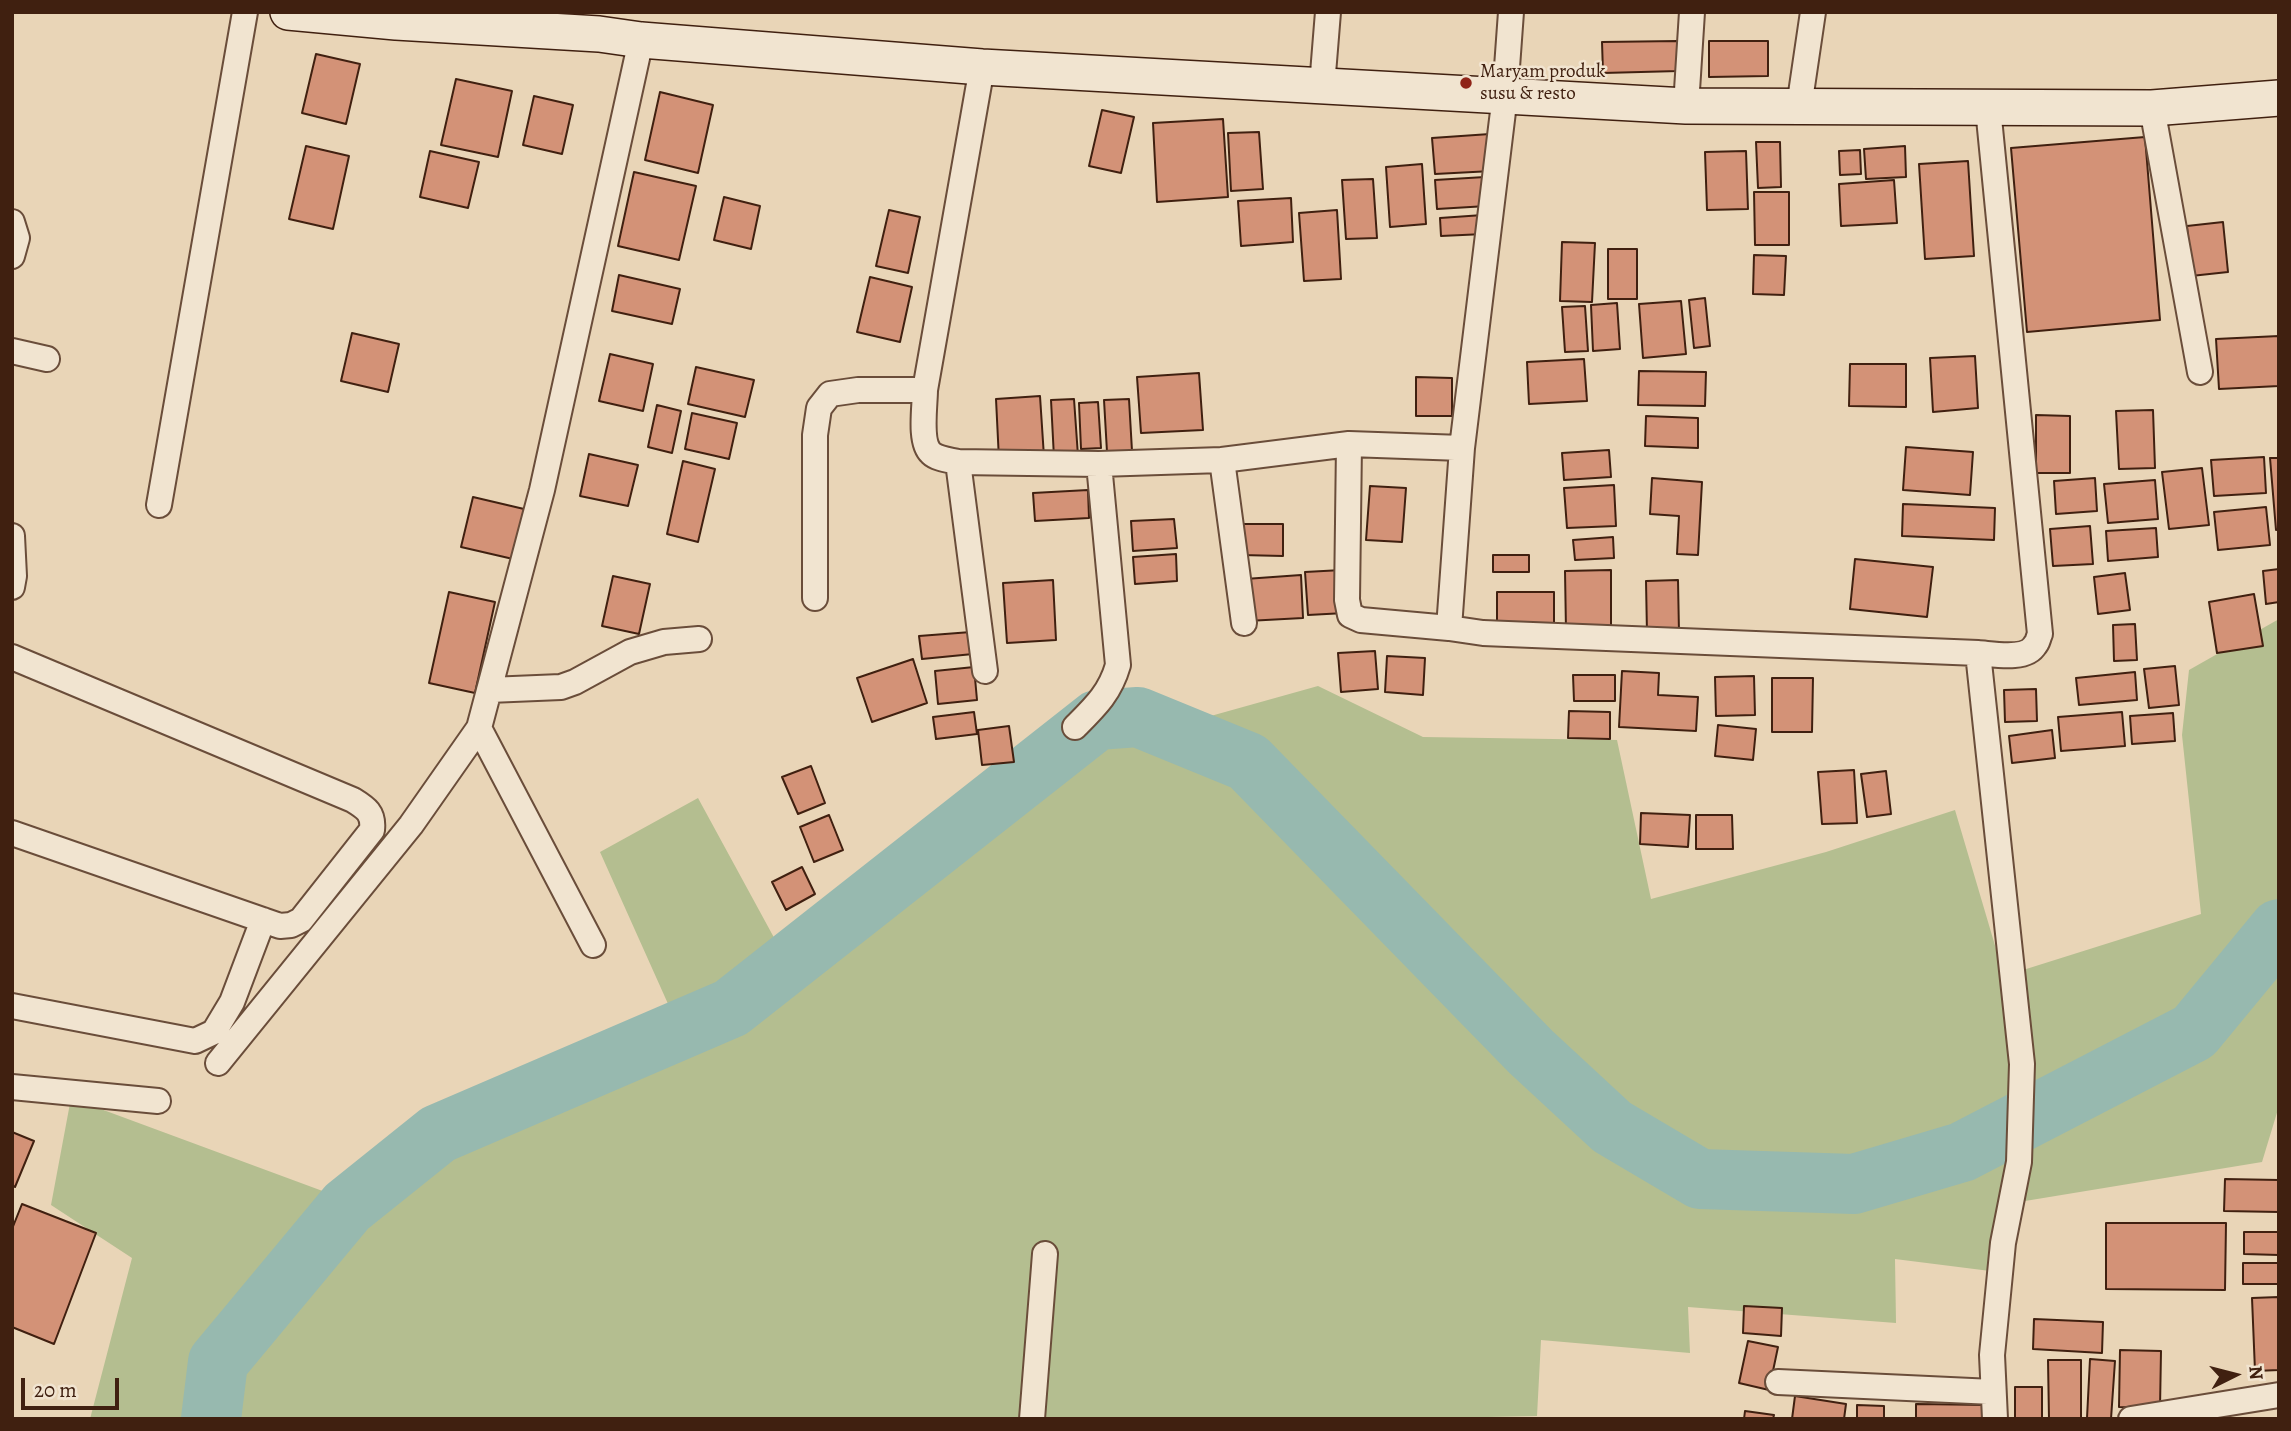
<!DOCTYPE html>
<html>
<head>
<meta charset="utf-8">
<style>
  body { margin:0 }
  #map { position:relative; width:2291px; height:1431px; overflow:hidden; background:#e9d5b7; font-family:Alegreya,serif }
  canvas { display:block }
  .frame { position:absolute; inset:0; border:14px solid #402010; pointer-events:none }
  .north { position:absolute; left:2200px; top:1340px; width:70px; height:70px; -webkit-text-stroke:5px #f1e4d0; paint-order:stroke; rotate:84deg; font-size:19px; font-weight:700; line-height:28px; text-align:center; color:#402010 }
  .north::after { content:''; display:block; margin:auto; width:24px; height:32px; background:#402010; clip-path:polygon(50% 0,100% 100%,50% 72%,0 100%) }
  .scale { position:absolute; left:21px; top:1378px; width:98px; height:32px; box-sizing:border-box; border:4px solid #402010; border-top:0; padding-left:9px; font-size:21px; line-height:24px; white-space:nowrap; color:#402010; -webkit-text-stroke:5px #f1e4d0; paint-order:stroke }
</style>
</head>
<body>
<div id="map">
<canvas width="2291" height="1431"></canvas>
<div class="frame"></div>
<div class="north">N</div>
<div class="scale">20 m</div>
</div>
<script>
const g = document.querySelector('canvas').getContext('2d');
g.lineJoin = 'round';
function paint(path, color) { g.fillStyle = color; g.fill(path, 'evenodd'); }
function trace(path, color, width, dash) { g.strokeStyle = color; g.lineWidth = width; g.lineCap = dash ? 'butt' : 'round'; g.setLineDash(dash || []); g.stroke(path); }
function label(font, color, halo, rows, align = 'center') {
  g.font = font + ' Alegreya,serif'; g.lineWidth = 5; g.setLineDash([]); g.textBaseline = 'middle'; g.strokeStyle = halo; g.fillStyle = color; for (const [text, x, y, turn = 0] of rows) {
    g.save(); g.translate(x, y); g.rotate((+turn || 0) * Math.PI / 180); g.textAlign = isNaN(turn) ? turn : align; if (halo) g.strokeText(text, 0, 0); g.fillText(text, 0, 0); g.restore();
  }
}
paint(new Path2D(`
  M 2279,619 L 2279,1106 L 2262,1162 L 2019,1202 L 2006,1273 L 1895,1259 L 1896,1323 L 1688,1307 L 1690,1353 L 1541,1340 L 1537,1416 L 1390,1419 L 90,1419 L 132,1258 L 51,1205 L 71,1098 L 328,1193 L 570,1068 L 686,1044 L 600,852 L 698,798 L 796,978 L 928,862 L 1014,771 L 1318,686 L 1423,737 L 1617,740 L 1651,899 L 1826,852 L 1955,810 L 2004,976 L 2201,914 L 2182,735 L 2189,670 Z`), '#b4be90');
trace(new Path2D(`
  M 211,1419 L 218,1362 L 347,1207 L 438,1134 L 731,1008 L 1097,720 L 1138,717 L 1248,762 L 1531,1052 L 1612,1127 L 1700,1179 L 1854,1184 L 1962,1152 L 2194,1032 L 2279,929`), '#97b9af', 60);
const building = new Path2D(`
  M 1678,41 L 1679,71 L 1603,73 L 1602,42 Z
  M 1709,41 L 1768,41 L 1768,76 L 1709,77 Z
  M 316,54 L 360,64 L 346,124 L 302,113 Z
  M 456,79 L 512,91 L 498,157 L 441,145 Z
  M 660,92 L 713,105 L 698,173 L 645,160 Z
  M 534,96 L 573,105 L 562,154 L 523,145 Z
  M 1102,110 L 1134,117 L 1121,173 L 1089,166 Z
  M 1223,119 L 1228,197 L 1157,202 L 1153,123 Z
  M 1259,132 L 1263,189 L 1231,191 L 1228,133 Z
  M 1490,134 L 1492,171 L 1435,174 L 1432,138 Z
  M 2145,137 L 2160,320 L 2027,332 L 2011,148 Z
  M 1756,142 L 1780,142 L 1781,187 L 1758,188 Z
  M 306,146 L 349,156 L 333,229 L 289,219 Z
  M 1905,146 L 1906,177 L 1866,179 L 1864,149 Z
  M 1860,150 L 1861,174 L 1840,175 L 1839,151 Z
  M 430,151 L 479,162 L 468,208 L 420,197 Z
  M 1746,151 L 1748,209 L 1707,210 L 1705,152 Z
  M 1968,161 L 1974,256 L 1925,259 L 1919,164 Z
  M 1422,164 L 1426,224 L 1390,227 L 1386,167 Z
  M 634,172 L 696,186 L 679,260 L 618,246 Z
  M 1485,177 L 1487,206 L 1437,209 L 1435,180 Z
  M 1373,179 L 1377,238 L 1346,239 L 1342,180 Z
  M 1894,180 L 1897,223 L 1841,226 L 1839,184 Z
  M 1754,192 L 1789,192 L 1789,245 L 1755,245 Z
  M 724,197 L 760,206 L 751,249 L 714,240 Z
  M 1291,198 L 1293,242 L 1241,246 L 1238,201 Z
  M 889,210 L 920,217 L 908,273 L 876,266 Z
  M 1337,210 L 1341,279 L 1304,281 L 1299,213 Z
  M 1483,215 L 1484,234 L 1441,236 L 1440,218 Z
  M 2223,222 L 2228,272 L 2191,276 L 2187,226 Z
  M 1562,242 L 1595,243 L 1592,302 L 1560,301 Z
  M 1608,249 L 1637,249 L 1637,299 L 1608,299 Z
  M 1754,255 L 1786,256 L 1784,295 L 1753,294 Z
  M 619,275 L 680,289 L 672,324 L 612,311 Z
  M 870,277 L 912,287 L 900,342 L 857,332 Z
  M 1705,298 L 1710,346 L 1694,348 L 1689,300 Z
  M 1681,301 L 1686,354 L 1643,358 L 1639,304 Z
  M 1617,303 L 1620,349 L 1593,351 L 1591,305 Z
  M 1585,306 L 1588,351 L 1565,352 L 1562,307 Z
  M 352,333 L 399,344 L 388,392 L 341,381 Z
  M 2279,336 L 2279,386 L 2219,389 L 2216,339 Z
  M 610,354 L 653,364 L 643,411 L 599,401 Z
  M 1975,356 L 1978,408 L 1933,412 L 1930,358 Z
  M 1584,359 L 1587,401 L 1529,404 L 1527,362 Z
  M 1850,364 L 1906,364 L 1906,407 L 1849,406 Z
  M 696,367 L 754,380 L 745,417 L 688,404 Z
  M 1639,371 L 1706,372 L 1705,406 L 1638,405 Z
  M 1199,373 L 1203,430 L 1141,433 L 1137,377 Z
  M 1416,377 L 1452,378 L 1452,416 L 1416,416 Z
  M 1040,396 L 1044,457 L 999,460 L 996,399 Z
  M 1074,399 L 1078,456 L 1054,458 L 1051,400 Z
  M 1129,399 L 1132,451 L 1107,452 L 1104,400 Z
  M 1098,402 L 1101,448 L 1081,449 L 1079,403 Z
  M 657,405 L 681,411 L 672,453 L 648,447 Z
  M 2153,410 L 2155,468 L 2119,469 L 2116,411 Z
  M 692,413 L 737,423 L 729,459 L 685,449 Z
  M 2036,415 L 2070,416 L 2070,473 L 2036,473 Z
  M 1646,416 L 1698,418 L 1698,448 L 1645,446 Z
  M 1906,447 L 1973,452 L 1970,495 L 1903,490 Z
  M 1609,450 L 1611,477 L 1564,480 L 1562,453 Z
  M 589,454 L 638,465 L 628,506 L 580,496 Z
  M 2264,457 L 2266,493 L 2214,496 L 2211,460 Z
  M 2270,458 L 2279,458 L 2279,529 L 2276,530 Z
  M 683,461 L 715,469 L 698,542 L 667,534 Z
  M 2202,468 L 2209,525 L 2169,529 L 2162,472 Z
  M 1652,478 L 1702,482 L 1698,555 L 1677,554 L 1679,516 L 1650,514 Z
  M 2095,478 L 2097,511 L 2056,514 L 2054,481 Z
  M 2155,480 L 2158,519 L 2108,523 L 2104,484 Z
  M 1614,485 L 1616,526 L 1567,528 L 1564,488 Z
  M 1370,486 L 1406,488 L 1402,542 L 1366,540 Z
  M 1088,490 L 1089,518 L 1035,521 L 1033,493 Z
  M 473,497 L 524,509 L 513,559 L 461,547 Z
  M 1903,504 L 1995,508 L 1994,540 L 1902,536 Z
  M 2266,507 L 2270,545 L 2218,550 L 2214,512 Z
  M 1174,519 L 1177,548 L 1133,551 L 1131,521 Z
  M 1241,524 L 1283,524 L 1283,556 L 1241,555 Z
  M 2090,526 L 2093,564 L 2053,566 L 2050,529 Z
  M 2156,528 L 2158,557 L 2108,561 L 2106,531 Z
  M 1613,537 L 1614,558 L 1575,560 L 1573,540 Z
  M 1176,554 L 1177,581 L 1135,584 L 1133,557 Z
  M 1493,555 L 1529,555 L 1529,572 L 1493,572 Z
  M 1855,559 L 1933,567 L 1927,617 L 1850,609 Z
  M 2279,569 L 2279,602 L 2266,604 L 2263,571 Z
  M 1342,570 L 1345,613 L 1308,615 L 1305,572 Z
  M 1611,570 L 1611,631 L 1566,631 L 1565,571 Z
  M 2125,573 L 2130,610 L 2098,614 L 2094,577 Z
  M 1301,575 L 1303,618 L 1247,621 L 1245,579 Z
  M 613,576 L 650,584 L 639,634 L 602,626 Z
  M 1053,580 L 1056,640 L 1007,643 L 1003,583 Z
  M 1678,580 L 1679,633 L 1647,634 L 1646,581 Z
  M 449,592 L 495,602 L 475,693 L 429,683 Z
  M 1497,592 L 1554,592 L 1554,634 L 1497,634 Z
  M 2254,594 L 2263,646 L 2217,653 L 2209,602 Z
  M 2135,624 L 2137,660 L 2114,661 L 2113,625 Z
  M 971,632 L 973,654 L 922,659 L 919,636 Z
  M 1375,651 L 1378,689 L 1341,692 L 1338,653 Z
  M 1387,656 L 1425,658 L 1423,695 L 1385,692 Z
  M 913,659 L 927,703 L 872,722 L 857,678 Z
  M 2175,666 L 2179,705 L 2149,708 L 2144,669 Z
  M 974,667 L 977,700 L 938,704 L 935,671 Z
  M 1622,671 L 1659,673 L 1658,695 L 1698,697 L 1696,731 L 1619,727 Z
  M 2135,672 L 2137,700 L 2079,705 L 2076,678 Z
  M 1573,675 L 1615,675 L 1615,701 L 1574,701 Z
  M 1754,676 L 1755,715 L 1716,716 L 1715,677 Z
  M 1772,678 L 1813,678 L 1812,732 L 1772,732 Z
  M 2036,689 L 2037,721 L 2005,722 L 2004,690 Z
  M 1569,711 L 1610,712 L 1610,739 L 1568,738 Z
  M 974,712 L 977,734 L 936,739 L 933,717 Z
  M 2122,712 L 2125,746 L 2061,751 L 2058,717 Z
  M 2173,713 L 2175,741 L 2132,744 L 2130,716 Z
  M 1718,725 L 1756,729 L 1753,760 L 1715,756 Z
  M 1009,726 L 1014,762 L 982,765 L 978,730 Z
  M 2052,730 L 2055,758 L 2012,763 L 2009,736 Z
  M 811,766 L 825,803 L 798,814 L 782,777 Z
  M 1854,770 L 1857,823 L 1822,824 L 1818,772 Z
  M 1886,771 L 1891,814 L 1867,817 L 1861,774 Z
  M 1641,813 L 1690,815 L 1688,847 L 1640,844 Z
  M 829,815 L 843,850 L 814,862 L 800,827 Z
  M 1696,815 L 1732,815 L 1733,849 L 1696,849 Z
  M 802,867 L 815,894 L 786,910 L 772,882 Z
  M 12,1132 L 34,1141 L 15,1187 L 12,1185 Z
  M 2225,1179 L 2279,1180 L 2279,1212 L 2224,1211 Z
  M 22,1204 L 96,1233 L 54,1344 L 12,1327 L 12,1229 Z
  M 2106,1223 L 2226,1223 L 2225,1290 L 2106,1289 Z
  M 2244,1232 L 2279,1232 L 2279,1255 L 2244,1254 Z
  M 2243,1263 L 2279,1263 L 2279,1284 L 2243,1284 Z
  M 2279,1297 L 2279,1370 L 2255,1371 L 2252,1298 Z
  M 1744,1306 L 1782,1308 L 1781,1336 L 1743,1333 Z
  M 2034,1319 L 2103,1322 L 2102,1353 L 2033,1349 Z
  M 1748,1341 L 1778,1347 L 1769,1390 L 1739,1383 Z
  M 2120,1350 L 2161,1351 L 2160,1408 L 2119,1407 Z
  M 2090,1359 L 2115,1361 L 2111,1419 L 2087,1418 Z
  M 2048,1360 L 2081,1360 L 2081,1419 L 2049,1419 Z
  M 2015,1387 L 2042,1387 L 2042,1419 L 2015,1419 Z
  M 1795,1396 L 1846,1404 L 1844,1419 L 1792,1419 Z
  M 1916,1404 L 1989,1405 L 1989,1419 L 1916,1419 Z
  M 1857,1405 L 1884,1406 L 1884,1419 L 1857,1419 Z
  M 1745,1411 L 1774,1415 L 1773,1419 L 1744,1419 Z`);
paint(building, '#d39277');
trace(building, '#402010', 2);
const street = new Path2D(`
  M 1511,12 L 1505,95 L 1462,448 L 1449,628 L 1483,633 L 1978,653 C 1993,654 2026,661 2035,645 C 2038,642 2038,638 2040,634 L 1988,108
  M 982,67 L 925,390 C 925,406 919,442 931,453 C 937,459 950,460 958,462 L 1099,464 L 1222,460 L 1349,444 L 1462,448
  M 1322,86 L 1328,12
  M 1686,106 L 1692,12
  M 1799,107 L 1813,12
  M 2152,108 L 2200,372
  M 12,222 L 17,238 L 12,256
  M 12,351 L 47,359
  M 1349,444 L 1347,600 L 1350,615 L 1361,620 L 1449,628
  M 1222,460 L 1244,623
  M 958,462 L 985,671
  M 159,505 L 245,12
  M 12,536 L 14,576 L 12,587
  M 815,598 L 815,435 L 819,408 L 830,394 L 858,390 L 925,390
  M 1978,653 L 2022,1064 L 2019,1162 L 2003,1243 L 1992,1355 L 1995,1419
  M 12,657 L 353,800 C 366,808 374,813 372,830 L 301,920 L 291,925 L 280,926 L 12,833
  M 489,690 L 561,687 L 575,682 L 630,652 L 664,642 L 699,639
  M 1075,727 C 1095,707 1110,693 1118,665 L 1099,464
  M 479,728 L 593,945
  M 12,1006 L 195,1041 L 214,1032 L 232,1002 L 263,920
  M 218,1063 L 411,825 L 479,728 L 542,490 L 641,40
  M 12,1087 L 158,1101
  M 1778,1382 L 1993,1392
  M 1032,1419 L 1045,1254
  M 2131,1419 L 2279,1395`);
const secondary = new Path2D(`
  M 288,12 L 396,22 L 599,34 L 641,40 L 982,67 L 1686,106 L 2152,108 L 2279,98`);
trace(street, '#6a4d3a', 28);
trace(secondary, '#402010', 38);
trace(street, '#f1e4d0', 24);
trace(secondary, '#f1e4d0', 35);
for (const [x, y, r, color] of [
  [1466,83,7,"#8f2418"]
]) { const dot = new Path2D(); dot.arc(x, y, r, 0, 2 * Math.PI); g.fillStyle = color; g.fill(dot); trace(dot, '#f1e4d0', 2.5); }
label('19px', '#402010', '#f1e4d0', [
  ["Maryam produk",1480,72],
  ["susu & resto",1480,94]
], 'left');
</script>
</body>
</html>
